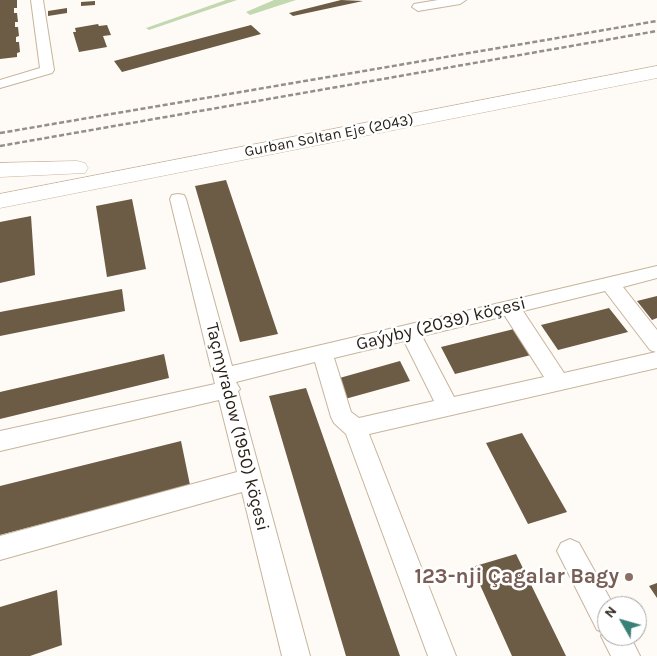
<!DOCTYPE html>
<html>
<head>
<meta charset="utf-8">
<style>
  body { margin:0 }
  #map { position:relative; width:657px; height:656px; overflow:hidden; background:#fefaf5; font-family:Karla,sans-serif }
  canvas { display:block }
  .north { position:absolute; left:597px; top:596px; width:50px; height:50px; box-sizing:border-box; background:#fff; border:1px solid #a8a5a2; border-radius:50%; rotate:308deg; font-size:14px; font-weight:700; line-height:20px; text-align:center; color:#261f16 }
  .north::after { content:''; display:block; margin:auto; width:18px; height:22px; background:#398077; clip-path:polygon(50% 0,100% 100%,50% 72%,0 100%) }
</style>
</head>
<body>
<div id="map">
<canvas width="657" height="656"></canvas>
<div class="north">N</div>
</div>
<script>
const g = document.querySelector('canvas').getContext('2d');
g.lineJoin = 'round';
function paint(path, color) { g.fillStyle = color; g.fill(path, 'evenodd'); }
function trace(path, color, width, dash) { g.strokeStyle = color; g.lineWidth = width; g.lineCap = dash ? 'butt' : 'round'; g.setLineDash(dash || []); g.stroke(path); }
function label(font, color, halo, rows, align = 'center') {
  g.font = font + ' Karla,sans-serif'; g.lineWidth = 5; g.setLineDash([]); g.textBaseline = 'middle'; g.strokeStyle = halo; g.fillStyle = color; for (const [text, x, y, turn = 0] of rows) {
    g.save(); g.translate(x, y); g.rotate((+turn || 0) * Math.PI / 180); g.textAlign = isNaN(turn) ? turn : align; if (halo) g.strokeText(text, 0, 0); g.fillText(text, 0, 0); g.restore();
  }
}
paint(new Path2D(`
  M 226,0 L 237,0 L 149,30 L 146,28 Z
  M 274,0 L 296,0 L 250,15 L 246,12 Z`), '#c2d8b0');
paint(new Path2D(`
  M 0,0 L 17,0 L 17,8 L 14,8 L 14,13 L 17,13 L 18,22 L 15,22 L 15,27 L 18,27 L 19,36 L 16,37 L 16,42 L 19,42 L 20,52 L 17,53 L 17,57 L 0,59 Z
  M 341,0 L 363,1 L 293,16 L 289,13 Z
  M 95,1 L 95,5 L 81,6 L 81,2 Z
  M 67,8 L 67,13 L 48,16 L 48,11 Z
  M 98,24 L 99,26 L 107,25 L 111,35 L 103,36 L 107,47 L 79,52 L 73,32 L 76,32 L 75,28 Z
  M 251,25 L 261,34 L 122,72 L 114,61 Z
  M 226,180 L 278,334 L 240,342 L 195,186 Z
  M 132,199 L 146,269 L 107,277 L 96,206 Z
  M 31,216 L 35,275 L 0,283 L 0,222 Z
  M 122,289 L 125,311 L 0,336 L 0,312 Z
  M 657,296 L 657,318 L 652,320 L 637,301 Z
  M 609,308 L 628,332 L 558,350 L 541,325 Z
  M 514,329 L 531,355 L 455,374 L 441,347 Z
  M 164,354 L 169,378 L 0,419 L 0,392 Z
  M 400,361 L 410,381 L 345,399 L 336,379 Z
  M 306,388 L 400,656 L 346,656 L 269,396 Z
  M 522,433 L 567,512 L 528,524 L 486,443 Z
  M 181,441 L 190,485 L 0,535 L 0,486 Z
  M 516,554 L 566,656 L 512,656 L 472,567 Z
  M 657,583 L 657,598 L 649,586 Z
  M 57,590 L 62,645 L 30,656 L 0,656 L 0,607 Z`), '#6c5b45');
const minor = new Path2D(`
  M 31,0 L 43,0 L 54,70 L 52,73 L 0,88 L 0,80 L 40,68 Z
  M 438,0 L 466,0 L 460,4 L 418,11 L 412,7 L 414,4 Z
  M 178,194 L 184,195 L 186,199 L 232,366 L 657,266 L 657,278 L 623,287 L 657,330 L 657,368 L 369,434 L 456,656 L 428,656 L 346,434 L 334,423 L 331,417 L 315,362 L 236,382 L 240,389 L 238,391 L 310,656 L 282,656 L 242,492 L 0,560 L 0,536 L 237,472 L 219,400 L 0,451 L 0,431 L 215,384 L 170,199 L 172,195 ZM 605,291 L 650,350 L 656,352 L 564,373 L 523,311 ZM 505,316 L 544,377 L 454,397 L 422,336 ZM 404,341 L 434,401 L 359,418 L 351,412 L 334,358 Z
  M 570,539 L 579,543 L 614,606 L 607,606 L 607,636 L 630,636 L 640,656 L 611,656 L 601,636 L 603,632 L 597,630 L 557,551 L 561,543 Z`);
const highway = new Path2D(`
  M 657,66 L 657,78 L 0,208 L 0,194 Z
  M 77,161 L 85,163 L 88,168 L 85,173 L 0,177 L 0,163 Z`);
trace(minor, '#c7b49c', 2);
trace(highway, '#c7b49c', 1);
paint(minor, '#fff');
paint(highway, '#fff');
trace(new Path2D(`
  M 0,133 L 657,21
  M 0,146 L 657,31`), '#958f88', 2.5, [5, 2.5]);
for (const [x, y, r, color] of [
  [629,577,5,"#8d6e63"]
]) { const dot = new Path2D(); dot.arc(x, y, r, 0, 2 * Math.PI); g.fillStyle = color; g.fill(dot); trace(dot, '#fff', 2); }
label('15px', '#261f16', '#fff', [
  ["Gurban Soltan Eje (2043)",329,136,-11]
]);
label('18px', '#261f16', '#fff', [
  ["Gaýyby (2039) köçesi",441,324,-14],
  ["Taçmyradow (1950) köçesi",237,427,76]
]);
label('bold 21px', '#785e54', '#fff', [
  ["123-nji Çagalar Bagy",619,577]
], 'right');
</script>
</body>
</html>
